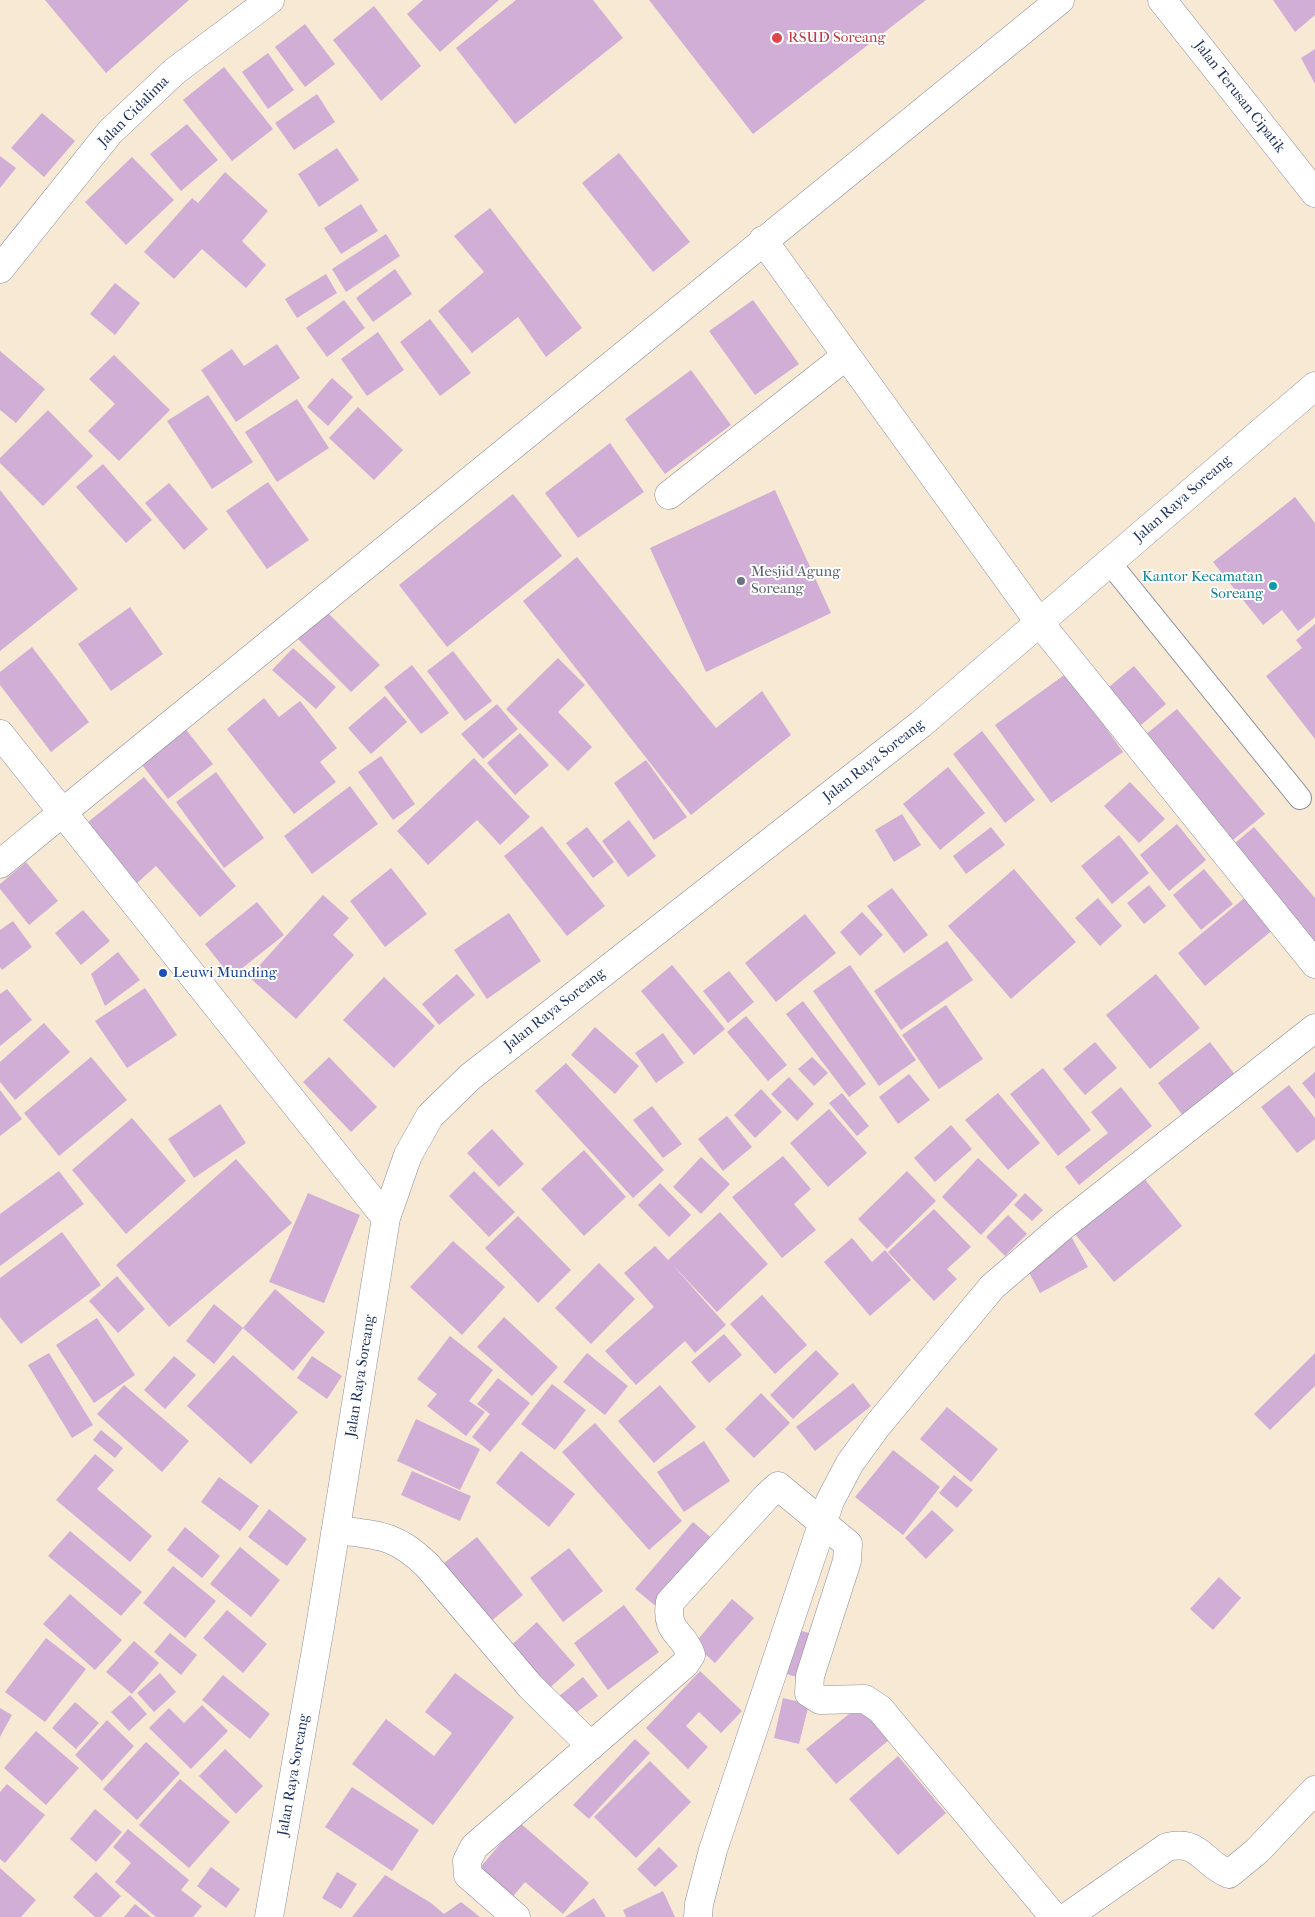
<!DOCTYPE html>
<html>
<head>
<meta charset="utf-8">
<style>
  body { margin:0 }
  canvas { display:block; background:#f8e9d5 }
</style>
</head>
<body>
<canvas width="1315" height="1917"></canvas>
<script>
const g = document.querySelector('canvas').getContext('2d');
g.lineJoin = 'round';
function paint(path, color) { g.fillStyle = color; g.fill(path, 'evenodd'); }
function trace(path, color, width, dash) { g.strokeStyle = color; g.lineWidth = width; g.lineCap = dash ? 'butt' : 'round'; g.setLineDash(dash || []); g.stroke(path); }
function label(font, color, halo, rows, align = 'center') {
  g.font = font + ' "IM FELL French Canon",serif'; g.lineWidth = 4; g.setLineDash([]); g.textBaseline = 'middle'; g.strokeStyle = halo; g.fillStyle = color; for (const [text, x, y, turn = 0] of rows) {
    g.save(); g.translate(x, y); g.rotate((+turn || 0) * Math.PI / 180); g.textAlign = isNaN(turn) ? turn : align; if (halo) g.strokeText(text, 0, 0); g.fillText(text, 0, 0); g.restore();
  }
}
paint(new Path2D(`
  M 45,0 L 189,0 L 106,73 Z
  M 423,0 L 499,0 L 440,52 L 407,14 Z
  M 516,0 L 593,0 L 623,38 L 515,124 L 456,48 Z
  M 649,0 L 926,0 L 753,134 Z
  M 1273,0 L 1315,0 L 1315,15 L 1295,32 Z
  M 374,6 L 421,66 L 381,101 L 333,40 Z
  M 305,24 L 335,64 L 305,87 L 275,47 Z
  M 1315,49 L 1315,84 L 1301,58 Z
  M 268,53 L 294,90 L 268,109 L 242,72 Z
  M 224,67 L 273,129 L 232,161 L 183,100 Z
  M 317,94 L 335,122 L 294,150 L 275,123 Z
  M 42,113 L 75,141 L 44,177 L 11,148 Z
  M 187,124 L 218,160 L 181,191 L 150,154 Z
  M 337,148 L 359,180 L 319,207 L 298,174 Z
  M 619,153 L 690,242 L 653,272 L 582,183 Z
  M 0,156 L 16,168 L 0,188 Z
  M 132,157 L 174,200 L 126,245 L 85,202 Z
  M 225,172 L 268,211 L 242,241 L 266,265 L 246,288 L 202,249 L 174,279 L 144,252 L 192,198 L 198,203 Z
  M 361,204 L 378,231 L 341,254 L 324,228 Z
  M 490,208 L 582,328 L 546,357 L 518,317 L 472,353 L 438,311 L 484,272 L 454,236 Z
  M 386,234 L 400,256 L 346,292 L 332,269 Z
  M 395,269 L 412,294 L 373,322 L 356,298 Z
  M 326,274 L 337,293 L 297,318 L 285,299 Z
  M 115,283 L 140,303 L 115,335 L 90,314 Z
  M 344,300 L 365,328 L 327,357 L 306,328 Z
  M 753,300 L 799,364 L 755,395 L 709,331 Z
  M 430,319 L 471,373 L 440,396 L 400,342 Z
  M 378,332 L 404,370 L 367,396 L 341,359 Z
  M 277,344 L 300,378 L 236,422 L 201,370 L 232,349 L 244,366 Z
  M 0,351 L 45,389 L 16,423 L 0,410 Z
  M 114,355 L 170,410 L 119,461 L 88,431 L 115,404 L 89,379 Z
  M 691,370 L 731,425 L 665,474 L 625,419 Z
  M 332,378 L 353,397 L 328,426 L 307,407 Z
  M 208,395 L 253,462 L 212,489 L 167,421 Z
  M 297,399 L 329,448 L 277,482 L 245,432 Z
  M 358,407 L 403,450 L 374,480 L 329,438 Z
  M 48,410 L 93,456 L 43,506 L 0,463 L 0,458 Z
  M 610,443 L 644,492 L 578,538 L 545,493 Z
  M 103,464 L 152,520 L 126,543 L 76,487 Z
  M 268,482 L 309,540 L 267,569 L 226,511 Z
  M 169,483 L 208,529 L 184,550 L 145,503 Z
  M 0,490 L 78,589 L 0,651 Z
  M 775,490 L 831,613 L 706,672 L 650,548 Z
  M 513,494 L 562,556 L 447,647 L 399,585 Z
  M 1295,497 L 1315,523 L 1315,617 L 1298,631 L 1282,610 L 1263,625 L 1213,562 Z
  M 577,557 L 716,728 L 762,691 L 791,735 L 691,815 L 523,601 Z
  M 130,607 L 163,654 L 111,691 L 78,644 Z
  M 324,609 L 380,665 L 351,692 L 296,637 Z
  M 1315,624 L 1315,739 L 1266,676 L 1302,648 L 1296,640 Z
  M 32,647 L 89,722 L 51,752 L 0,685 L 0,672 Z
  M 293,648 L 336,687 L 316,709 L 272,670 Z
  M 453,651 L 492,701 L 465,721 L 427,671 Z
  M 558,658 L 585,685 L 558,712 L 592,747 L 568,771 L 506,709 Z
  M 412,665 L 449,713 L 421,734 L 384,687 Z
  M 1134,666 L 1166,704 L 1135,730 L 1103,692 Z
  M 1067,673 L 1123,752 L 1051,803 L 995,725 Z
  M 385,696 L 407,722 L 371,754 L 348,728 Z
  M 264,698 L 279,717 L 300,701 L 337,748 L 320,762 L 336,782 L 294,814 L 227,729 Z
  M 497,704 L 518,729 L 483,759 L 461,734 Z
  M 1177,709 L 1265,814 L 1228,844 L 1140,739 Z
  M 184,727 L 213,764 L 168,799 L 140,762 Z
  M 982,731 L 1035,800 L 1005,823 L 953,754 Z
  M 520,733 L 549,765 L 515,795 L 487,763 Z
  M 381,756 L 415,804 L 393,820 L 358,772 Z
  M 474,758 L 530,817 L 500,845 L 477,820 L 428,865 L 397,831 Z
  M 646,760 L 687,817 L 654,840 L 614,783 Z
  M 948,767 L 985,813 L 940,850 L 903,804 Z
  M 216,772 L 264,838 L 224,868 L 176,802 Z
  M 144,777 L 236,886 L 200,917 L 156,866 L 137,883 L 88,822 Z
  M 1130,782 L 1165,819 L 1139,843 L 1104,806 Z
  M 350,786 L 378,824 L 312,874 L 284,836 Z
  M 902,814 L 921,845 L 894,862 L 875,830 Z
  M 629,820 L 656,856 L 628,877 L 602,841 Z
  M 1177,824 L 1206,860 L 1169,891 L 1140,855 Z
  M 542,826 L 605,906 L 567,936 L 504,856 Z
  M 587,827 L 614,862 L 593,878 L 566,843 Z
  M 991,827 L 1005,845 L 966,874 L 953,856 Z
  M 1254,827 L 1315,898 L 1315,949 L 1228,849 Z
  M 1119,835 L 1149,873 L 1112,904 L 1081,866 Z
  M 26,862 L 58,901 L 29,925 L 0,889 L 0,884 Z
  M 391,868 L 427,914 L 385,947 L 350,901 Z
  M 1014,869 L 1076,942 L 1011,999 L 948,926 Z
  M 1204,869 L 1233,904 L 1201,930 L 1173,895 Z
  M 1149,885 L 1166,906 L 1144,924 L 1127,903 Z
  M 892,888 L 928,935 L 904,953 L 867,906 Z
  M 323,895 L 349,918 L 333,935 L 354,955 L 296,1019 L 249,977 Z
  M 1248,895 L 1275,928 L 1205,986 L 1178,953 Z
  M 1098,898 L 1122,926 L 1100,946 L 1075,918 Z
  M 257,902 L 284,935 L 231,977 L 205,944 Z
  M 83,910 L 110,941 L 81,965 L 55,933 Z
  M 862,912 L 883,935 L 860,956 L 840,932 Z
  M 509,913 L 541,961 L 487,999 L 454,950 Z
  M 805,914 L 836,953 L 776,1002 L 745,963 Z
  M 13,921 L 32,947 L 2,970 L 0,967 L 0,930 Z
  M 947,941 L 973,980 L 901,1030 L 874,991 Z
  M 118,952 L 140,980 L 105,1006 L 91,974 Z
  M 672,965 L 725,1029 L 694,1055 L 641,991 Z
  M 850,965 L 916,1060 L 879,1086 L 813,991 Z
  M 729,971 L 754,1002 L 728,1023 L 703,991 Z
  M 457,974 L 475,995 L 439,1025 L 422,1004 Z
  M 1156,974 L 1200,1028 L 1150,1069 L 1106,1015 Z
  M 384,977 L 435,1026 L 394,1068 L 343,1020 Z
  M 145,988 L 177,1035 L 127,1068 L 95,1021 Z
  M 7,989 L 32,1020 L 0,1046 L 0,994 Z
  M 803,1001 L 866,1084 L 849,1097 L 786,1014 Z
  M 946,1005 L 983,1059 L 939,1089 L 902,1035 Z
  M 746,1016 L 787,1065 L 768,1081 L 727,1032 Z
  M 44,1023 L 70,1052 L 15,1100 L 0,1082 L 0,1062 Z
  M 595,1027 L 639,1066 L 615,1094 L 571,1055 Z
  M 663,1033 L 684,1063 L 656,1083 L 635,1053 Z
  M 1095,1042 L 1117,1068 L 1085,1095 L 1063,1069 Z
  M 1210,1042 L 1236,1076 L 1184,1117 L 1158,1083 Z
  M 91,1057 L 127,1100 L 59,1156 L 24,1113 Z
  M 329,1057 L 377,1107 L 351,1132 L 303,1082 Z
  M 812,1057 L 828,1073 L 814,1086 L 798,1069 Z
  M 566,1063 L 664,1170 L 633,1198 L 535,1091 Z
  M 1043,1068 L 1091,1130 L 1058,1156 L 1010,1094 Z
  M 1315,1072 L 1315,1099 L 1302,1083 Z
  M 909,1074 L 930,1100 L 898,1124 L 879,1097 Z
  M 789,1077 L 814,1104 L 797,1121 L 771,1094 Z
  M 1289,1085 L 1315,1118 L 1315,1139 L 1297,1153 L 1261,1107 Z
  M 1121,1087 L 1152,1126 L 1079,1185 L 1065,1167 L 1108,1133 L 1091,1112 Z
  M 761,1089 L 782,1112 L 755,1138 L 734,1115 Z
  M 0,1090 L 22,1119 L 0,1136 Z
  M 842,1093 L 869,1126 L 857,1136 L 829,1103 Z
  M 998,1093 L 1040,1143 L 1008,1170 L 965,1120 Z
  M 220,1104 L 246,1143 L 194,1178 L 168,1139 Z
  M 652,1106 L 682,1144 L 663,1158 L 633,1120 Z
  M 829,1109 L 867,1153 L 828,1187 L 790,1143 Z
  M 727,1116 L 752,1147 L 723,1171 L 698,1139 Z
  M 132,1118 L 186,1181 L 126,1234 L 72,1170 Z
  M 951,1125 L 972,1149 L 935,1182 L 914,1158 Z
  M 492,1129 L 524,1164 L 499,1187 L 467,1153 Z
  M 584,1150 L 626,1197 L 584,1236 L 541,1189 Z
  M 783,1156 L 811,1189 L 794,1204 L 816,1230 L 782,1258 L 732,1197 Z
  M 701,1157 L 730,1184 L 701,1214 L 673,1187 Z
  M 978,1158 L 1018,1195 L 981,1235 L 942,1197 Z
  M 236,1159 L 292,1223 L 169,1327 L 116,1265 Z
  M 59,1171 L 84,1204 L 0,1266 L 0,1214 Z
  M 474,1171 L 515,1212 L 489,1237 L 449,1196 Z
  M 907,1171 L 936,1201 L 887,1249 L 858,1219 Z
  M 1139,1172 L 1182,1226 L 1114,1282 L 1070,1228 Z
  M 660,1183 L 691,1215 L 669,1237 L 638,1205 Z
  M 308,1193 L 360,1215 L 324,1303 L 269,1282 Z
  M 1025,1193 L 1043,1210 L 1032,1221 L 1014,1205 Z
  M 934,1209 L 971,1247 L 947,1269 L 957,1279 L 934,1301 L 888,1252 Z
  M 720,1212 L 768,1264 L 717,1312 L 671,1263 L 726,1325 L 695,1353 L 685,1341 L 636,1385 L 605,1351 L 654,1307 L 624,1273 L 655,1246 L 668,1260 Z
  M 1008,1215 L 1027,1234 L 1005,1256 L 986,1237 Z
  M 518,1216 L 571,1270 L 538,1303 L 485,1248 Z
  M 62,1232 L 101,1285 L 21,1344 L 0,1317 L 0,1278 Z
  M 852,1238 L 872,1262 L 885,1250 L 911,1280 L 870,1316 L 824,1262 Z
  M 1072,1238 L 1088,1267 L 1040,1293 L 1025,1265 Z
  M 453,1241 L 505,1287 L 462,1335 L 410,1287 Z
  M 599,1263 L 635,1299 L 591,1344 L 555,1308 Z
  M 117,1276 L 145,1309 L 118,1333 L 89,1301 Z
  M 275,1289 L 325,1332 L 293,1371 L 243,1328 Z
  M 762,1295 L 807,1345 L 775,1374 L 730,1324 Z
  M 214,1304 L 243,1328 L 214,1364 L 186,1341 Z
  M 504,1317 L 558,1367 L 532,1396 L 477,1347 Z
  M 97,1318 L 135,1375 L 94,1403 L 56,1345 Z
  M 724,1334 L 742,1355 L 709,1383 L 691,1362 Z
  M 450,1336 L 493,1370 L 469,1401 L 485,1412 L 466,1436 L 427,1406 L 437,1394 L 417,1379 Z
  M 816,1350 L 839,1374 L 793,1419 L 770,1395 Z
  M 49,1353 L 93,1425 L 72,1438 L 28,1365 Z
  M 587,1353 L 628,1386 L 605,1415 L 563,1382 Z
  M 1315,1353 L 1315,1386 L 1270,1430 L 1254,1414 Z
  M 233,1355 L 298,1412 L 251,1464 L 187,1406 Z
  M 174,1356 L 196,1375 L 165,1409 L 144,1390 Z
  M 312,1356 L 342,1376 L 327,1399 L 297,1378 Z
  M 498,1378 L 530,1403 L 490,1452 L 472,1437 L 490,1414 L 477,1404 Z
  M 853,1383 L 871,1406 L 815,1451 L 796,1427 Z
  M 552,1384 L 586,1410 L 555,1450 L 521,1424 Z
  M 124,1385 L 189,1441 L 162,1472 L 97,1414 Z
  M 660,1385 L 696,1427 L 654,1463 L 618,1421 Z
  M 761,1393 L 790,1423 L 754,1458 L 725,1429 Z
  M 947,1407 L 998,1449 L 971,1482 L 920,1439 Z
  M 416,1419 L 480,1449 L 460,1490 L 397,1461 Z
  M 595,1423 L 682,1521 L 649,1550 L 562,1452 Z
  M 101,1430 L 123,1448 L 115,1458 L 93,1440 Z
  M 704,1441 L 730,1481 L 684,1512 L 657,1472 Z
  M 893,1450 L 940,1487 L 903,1535 L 855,1497 Z
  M 521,1451 L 575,1494 L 549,1527 L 496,1483 Z
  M 95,1454 L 114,1470 L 97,1489 L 152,1536 L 130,1562 L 56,1500 Z
  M 412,1471 L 471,1496 L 460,1521 L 401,1495 Z
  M 954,1475 L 973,1490 L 957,1508 L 939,1493 Z
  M 219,1477 L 259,1506 L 240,1531 L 201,1502 Z
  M 269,1509 L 307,1539 L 287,1566 L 248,1537 Z
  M 932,1510 L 954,1530 L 926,1559 L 905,1538 Z
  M 693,1522 L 715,1541 L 658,1608 L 635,1589 Z
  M 185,1527 L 220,1556 L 202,1578 L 167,1550 Z
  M 70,1531 L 142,1592 L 121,1616 L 48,1556 Z
  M 477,1537 L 523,1595 L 485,1626 L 439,1567 Z
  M 240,1547 L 280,1580 L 251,1617 L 210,1584 Z
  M 569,1548 L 603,1591 L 563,1622 L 530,1578 Z
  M 173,1566 L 216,1601 L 185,1638 L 143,1603 Z
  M 1219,1577 L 1241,1598 L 1213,1630 L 1190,1609 Z
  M 70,1594 L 122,1640 L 95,1670 L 43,1624 Z
  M 732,1599 L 754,1618 L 715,1663 L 694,1644 Z
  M 624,1605 L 659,1652 L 608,1690 L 574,1643 Z
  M 227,1610 L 267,1644 L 243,1673 L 203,1638 Z
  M 537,1622 L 575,1665 L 544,1693 L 506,1650 Z
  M 791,1628 L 820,1636 L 808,1680 L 779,1672 Z
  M 170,1633 L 197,1655 L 181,1675 L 154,1652 Z
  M 46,1638 L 86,1669 L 45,1722 L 5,1692 Z
  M 134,1641 L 159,1663 L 132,1694 L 106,1672 Z
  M 700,1671 L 742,1711 L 721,1733 L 699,1712 L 686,1726 L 708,1747 L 688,1769 L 646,1728 Z
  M 160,1673 L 176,1692 L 154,1712 L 137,1693 Z
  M 455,1673 L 514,1717 L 433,1825 L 352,1764 L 386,1719 L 434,1756 L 452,1733 L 425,1712 Z
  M 223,1675 L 270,1714 L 250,1739 L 202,1700 Z
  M 583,1677 L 598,1696 L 568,1719 L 554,1700 Z
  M 130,1695 L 147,1714 L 129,1731 L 111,1712 Z
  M 783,1698 L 809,1704 L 799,1744 L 774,1738 Z
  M 75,1702 L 99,1723 L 76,1749 L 52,1728 Z
  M 202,1705 L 228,1731 L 191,1769 L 149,1728 L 169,1708 L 184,1723 Z
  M 860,1705 L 889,1740 L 836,1784 L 806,1749 Z
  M 0,1708 L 12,1715 L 0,1737 Z
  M 107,1720 L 134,1746 L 102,1781 L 75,1755 Z
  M 36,1731 L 79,1768 L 46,1805 L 4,1768 Z
  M 635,1739 L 650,1753 L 589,1819 L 573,1805 Z
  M 146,1742 L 180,1773 L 137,1820 L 103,1789 Z
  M 225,1749 L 263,1786 L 236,1814 L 199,1776 Z
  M 898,1756 L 946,1813 L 898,1855 L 849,1799 Z
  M 650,1761 L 691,1802 L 636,1858 L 594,1817 Z
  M 180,1779 L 230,1822 L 189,1868 L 139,1825 Z
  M 7,1784 L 45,1815 L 5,1863 L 0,1859 L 0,1792 Z
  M 352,1787 L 419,1830 L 392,1871 L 325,1827 Z
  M 95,1809 L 122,1832 L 96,1862 L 70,1839 Z
  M 519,1822 L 589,1883 L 563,1914 L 525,1882 L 510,1900 L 477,1871 Z
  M 128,1829 L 189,1880 L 181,1890 L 202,1906 L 193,1917 L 156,1917 L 115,1882 L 131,1863 L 113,1847 Z
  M 659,1847 L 678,1866 L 655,1887 L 637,1869 Z
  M 211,1867 L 240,1889 L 226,1908 L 197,1886 Z
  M 0,1868 L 36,1900 L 21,1917 L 0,1917 Z
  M 96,1872 L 121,1896 L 101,1917 L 95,1917 L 73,1897 Z
  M 337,1872 L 357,1884 L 341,1909 L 322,1898 Z
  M 385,1875 L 431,1903 L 444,1914 L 461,1902 L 480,1917 L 352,1917 Z
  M 663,1891 L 675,1917 L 626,1917 L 623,1910 Z
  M 594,1898 L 606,1917 L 565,1917 Z
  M 135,1904 L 151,1917 L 124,1917 Z`), '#d1aed5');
const service = new Path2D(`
  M 1109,562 L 1300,798`);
const minor = new Path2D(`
  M 763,240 L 1039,622 L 1315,964
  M 669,495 L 846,356
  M 0,864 L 63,812
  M 336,1530 C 378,1535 395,1534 427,1565 L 530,1686 L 591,1746
  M 516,1917 L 468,1875 L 467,1861 L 474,1847 L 685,1664 L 691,1655 C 683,1631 665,1634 670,1602 L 767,1496 L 778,1486 L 848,1544 L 847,1561 L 810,1676 L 809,1693 L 820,1700 L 865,1699 L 880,1709 L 1054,1917
  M 698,1917 L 699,1904 L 713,1850 L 830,1501 L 850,1463 L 877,1426 L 992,1287 L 1063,1226 L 1315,1028
  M 1067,1917 L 1167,1847 C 1200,1839 1203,1864 1229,1874 L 1257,1851 L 1315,1790`);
const secondary = new Path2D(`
  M 1162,0 L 1315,193
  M 0,269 L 110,132 L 175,71 L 270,0
  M 0,734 L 386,1218
  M 63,812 L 1060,0
  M 269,1917 L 320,1627 L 386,1218 L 408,1155 L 430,1116 L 470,1077 L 921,724 L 1315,386`);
trace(service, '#8a8c9a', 24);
trace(minor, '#8a8c9a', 29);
trace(secondary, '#8a8c9a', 29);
trace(service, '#fff', 22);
trace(minor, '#fff', 28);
trace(secondary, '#fff', 28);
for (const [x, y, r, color] of [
  [777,38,6,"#e0444e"],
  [741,581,5,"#6b7280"],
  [1273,586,5,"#0f9aa8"],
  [163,973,5,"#1a4fb4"]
]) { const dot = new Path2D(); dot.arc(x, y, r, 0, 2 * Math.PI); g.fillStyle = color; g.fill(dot); trace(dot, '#fff', 2); }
label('15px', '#be3a42', '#fff', [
  ["RSUD Soreang",788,38]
], 'left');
label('15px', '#1b2f5e', '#fff', [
  ["Jalan Terusan Cipatik",1239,97,52],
  ["Jalan Cidalima",134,112,-45],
  ["Jalan Raya Soreang",1183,499,-41],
  ["Jalan Raya Soreang",874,761,-38],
  ["Jalan Raya Soreang",555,1010,-38],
  ["Jalan Raya Soreang",361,1376,-81],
  ["Jalan Raya Soreang",294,1775,-80]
]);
label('15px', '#5b616d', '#fff', [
  ["Mesjid Agung",751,572],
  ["Soreang",751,589]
], 'left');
label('15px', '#0d838f', '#fff', [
  ["Kantor Kecamatan",1263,577],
  ["Soreang",1263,594]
], 'right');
label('15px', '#164399', '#fff', [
  ["Leuwi Munding",173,973]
], 'left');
</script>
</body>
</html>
